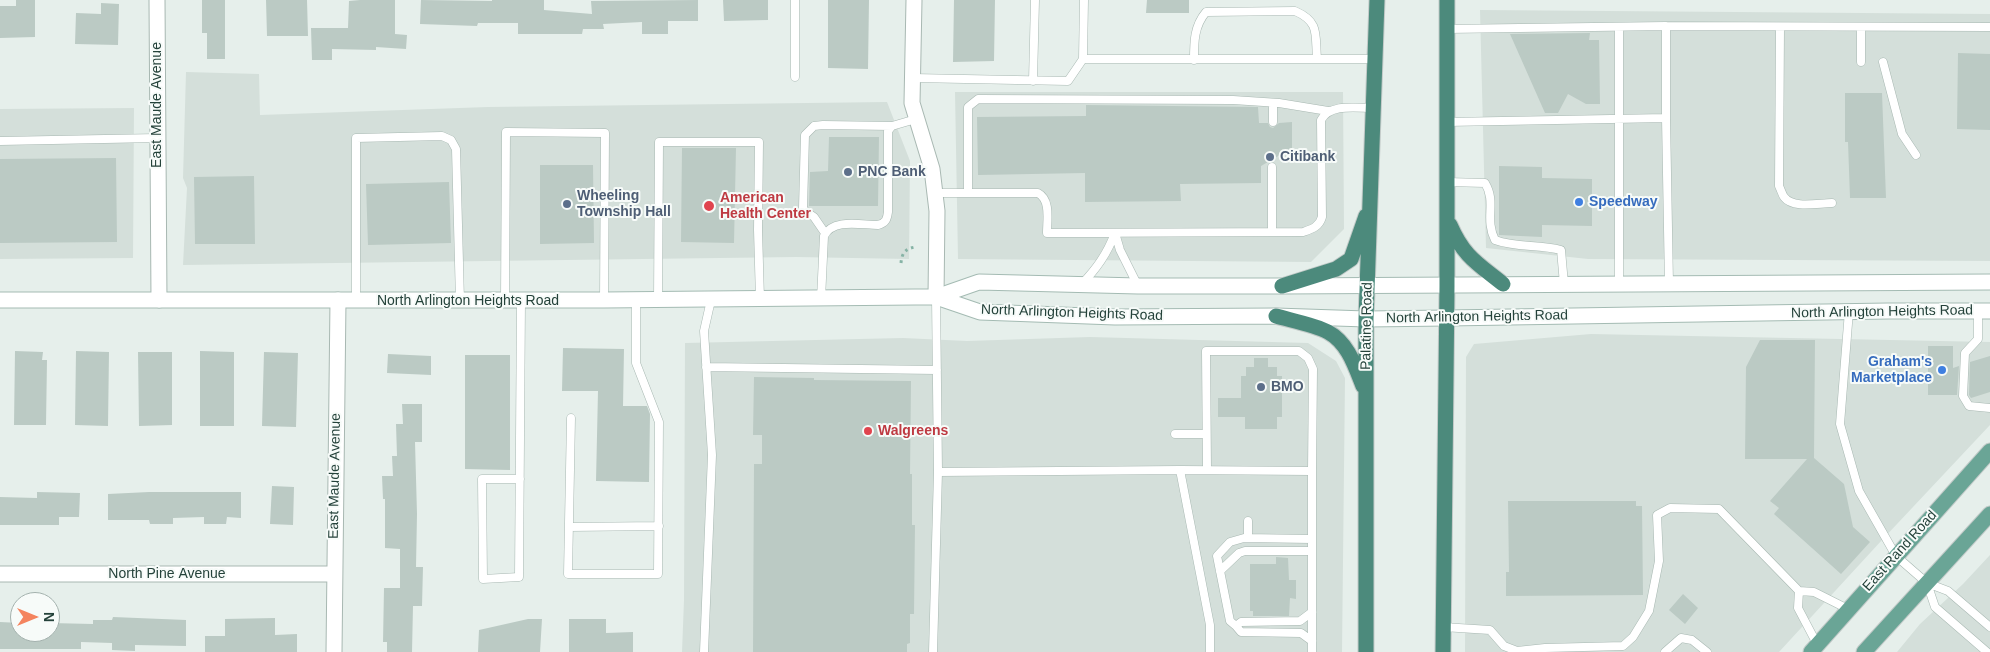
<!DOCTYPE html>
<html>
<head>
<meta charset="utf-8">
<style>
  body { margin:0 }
  #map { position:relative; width:1990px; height:652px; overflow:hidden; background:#e6efeb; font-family:Helvetica,sans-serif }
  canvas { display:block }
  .north { position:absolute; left:10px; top:592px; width:50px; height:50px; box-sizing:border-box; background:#f7fbf9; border:1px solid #a3b1ad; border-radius:50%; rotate:90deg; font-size:14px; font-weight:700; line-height:20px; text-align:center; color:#24423a }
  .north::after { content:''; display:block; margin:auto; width:18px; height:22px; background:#f4845f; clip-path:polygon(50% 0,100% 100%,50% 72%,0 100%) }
</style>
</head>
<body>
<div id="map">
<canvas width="1990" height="652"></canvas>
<div class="north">N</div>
</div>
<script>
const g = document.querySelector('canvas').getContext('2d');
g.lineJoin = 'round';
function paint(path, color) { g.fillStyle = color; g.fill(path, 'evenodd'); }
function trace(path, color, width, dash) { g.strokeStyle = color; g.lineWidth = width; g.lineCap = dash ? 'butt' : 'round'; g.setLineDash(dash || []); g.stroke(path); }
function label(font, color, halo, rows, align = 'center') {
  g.font = font + ' Helvetica,sans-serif'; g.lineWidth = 4; g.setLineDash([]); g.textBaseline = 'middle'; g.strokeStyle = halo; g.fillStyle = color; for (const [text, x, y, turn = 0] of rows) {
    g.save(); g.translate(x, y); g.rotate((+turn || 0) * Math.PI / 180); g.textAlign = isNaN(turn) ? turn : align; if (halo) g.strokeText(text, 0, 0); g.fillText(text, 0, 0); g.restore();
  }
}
paint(new Path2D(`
  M 1480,10 L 1990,14 L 1990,261 L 1588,259 L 1486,248 Z
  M 186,72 L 259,74 L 260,115 L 488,107 L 887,102 L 910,161 L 909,259 L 796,257 L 183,265 L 187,188 L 183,178 Z
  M 955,92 L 1343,92 L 1344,229 L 1311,262 L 958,259 Z
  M 134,108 L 133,258 L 0,259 L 0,109 Z
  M 1591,334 L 1990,342 L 1990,425 L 1882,540 L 1779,652 L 1465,652 L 1466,357 L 1474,344 Z
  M 1090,337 L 1308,343 L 1336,361 L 1345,378 L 1342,652 L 682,652 L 684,600 L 685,343 L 903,338 L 967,341 Z
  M 1990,555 L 1990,652 L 1897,652 L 1920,624 L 1963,584 Z`), '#d4dfda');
paint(new Path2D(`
  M 16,0 L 35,0 L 35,37 L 0,38 L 0,6 L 16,6 Z
  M 202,0 L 225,0 L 225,59 L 207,59 L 207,33 L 202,33 Z
  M 266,0 L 307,0 L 308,36 L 267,36 Z
  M 360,0 L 395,0 L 395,34 L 407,35 L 406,49 L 376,47 L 376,50 L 332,49 L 332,60 L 312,60 L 311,28 L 348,28 L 349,1 Z
  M 421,0 L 492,1 L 492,0 L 544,0 L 544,10 L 592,14 L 591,1 L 698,0 L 698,21 L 668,21 L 668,34 L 642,34 L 642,22 L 603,24 L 604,29 L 583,29 L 582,34 L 518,34 L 518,23 L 478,23 L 477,26 L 420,24 Z
  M 723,0 L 768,0 L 768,20 L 724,21 Z
  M 828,0 L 869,0 L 868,69 L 828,68 Z
  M 954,0 L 995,0 L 994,61 L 953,62 Z
  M 1147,0 L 1189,0 L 1189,13 L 1146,13 Z
  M 101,3 L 119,4 L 118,45 L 75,44 L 76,13 L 101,14 Z
  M 1590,33 L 1589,40 L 1599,40 L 1600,104 L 1586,104 L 1568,94 L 1558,113 L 1545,113 L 1510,34 Z
  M 1958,53 L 1990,54 L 1990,130 L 1957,129 Z
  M 1845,93 L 1882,93 L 1886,198 L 1850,198 L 1848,142 L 1845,142 Z
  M 1086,105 L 1258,107 L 1259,123 L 1268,123 L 1270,127 L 1273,128 L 1279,123 L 1292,122 L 1292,148 L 1261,166 L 1261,183 L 1180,184 L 1181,201 L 1085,202 L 1085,173 L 978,175 L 977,117 L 1086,116 Z
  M 829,137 L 879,137 L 878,206 L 809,206 L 810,172 L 828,171 Z
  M 682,148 L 736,148 L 734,243 L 681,242 Z
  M 116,158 L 117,242 L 0,243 L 0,159 Z
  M 540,165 L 593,165 L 594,243 L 540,244 Z
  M 1499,166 L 1542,167 L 1542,178 L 1592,179 L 1592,226 L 1542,225 L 1542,237 L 1499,235 Z
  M 254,176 L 255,244 L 195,244 L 194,177 Z
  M 449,182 L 451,243 L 368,245 L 366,184 Z
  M 1760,340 L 1815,340 L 1814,458 L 1844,484 L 1853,527 L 1870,542 L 1841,574 L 1774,514 L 1779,508 L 1770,501 L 1807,459 L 1745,459 L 1746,367 Z
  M 1928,346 L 1953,346 L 1953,368 L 1959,366 L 1957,395 L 1928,395 Z
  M 563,348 L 624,349 L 623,406 L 647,406 L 650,414 L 649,482 L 596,481 L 598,391 L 562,391 Z
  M 15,351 L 43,352 L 42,360 L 47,360 L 46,425 L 14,425 Z
  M 76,351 L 109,352 L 108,426 L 75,425 Z
  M 200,351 L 234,352 L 234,426 L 200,426 Z
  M 138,352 L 172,352 L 172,425 L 139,426 Z
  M 264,352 L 298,353 L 296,427 L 262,426 Z
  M 388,354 L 431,356 L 431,375 L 387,373 Z
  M 465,355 L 510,355 L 510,470 L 465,469 Z
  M 1990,356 L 1990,392 L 1971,398 L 1969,395 L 1970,362 Z
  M 1254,358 L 1268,358 L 1268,367 L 1277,367 L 1277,376 L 1282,376 L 1282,417 L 1277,417 L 1277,429 L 1245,429 L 1245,417 L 1218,417 L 1218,398 L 1241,398 L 1241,376 L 1246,376 L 1246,367 L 1254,367 Z
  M 754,377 L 814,378 L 814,380 L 911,381 L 910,474 L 912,474 L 912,525 L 915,525 L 914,614 L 910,614 L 910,643 L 907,644 L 907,652 L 753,652 L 754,464 L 762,464 L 762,435 L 753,435 Z
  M 402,404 L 422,404 L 422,442 L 415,442 L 417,514 L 416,567 L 423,567 L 422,606 L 413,606 L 412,652 L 387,652 L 387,642 L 383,642 L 384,588 L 400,588 L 400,549 L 385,548 L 385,499 L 383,499 L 382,476 L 393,476 L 392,456 L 397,456 L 396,424 L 403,424 Z
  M 272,486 L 294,487 L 293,525 L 270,524 Z
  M 37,492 L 80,493 L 79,517 L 59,517 L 59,525 L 0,525 L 0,497 L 37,498 Z
  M 149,492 L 241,492 L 241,518 L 227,517 L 226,524 L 204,524 L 204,517 L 173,518 L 173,524 L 150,524 L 149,520 L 108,520 L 108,494 Z
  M 1508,501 L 1636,501 L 1636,506 L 1642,506 L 1643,595 L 1506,596 L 1506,572 L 1509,572 Z
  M 1276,557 L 1288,558 L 1289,580 L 1296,580 L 1296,599 L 1290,598 L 1289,616 L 1253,616 L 1253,611 L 1250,611 L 1250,564 L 1276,564 Z
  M 1683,594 L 1698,608 L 1685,624 L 1669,610 Z
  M 113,617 L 186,620 L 186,646 L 135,645 L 135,651 L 112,650 L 112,643 L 81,642 L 81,649 L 0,649 L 0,622 L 20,623 L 20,632 L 50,632 L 50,623 L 93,624 L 93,620 L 112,620 Z
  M 275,618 L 275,635 L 297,634 L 297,652 L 205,652 L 205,636 L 225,636 L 225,619 Z
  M 528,619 L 542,619 L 540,652 L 478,652 L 479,630 Z
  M 569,619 L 606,619 L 606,633 L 633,632 L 633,652 L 569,652 Z`), '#bbcac4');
const service = new Path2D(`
  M 1084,0 L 1083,59 L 1375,59
  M 1666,26 L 1990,27
  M 1619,27 L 1619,284
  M 1780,27 L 1779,186 C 1781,190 1782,194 1784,197 C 1793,209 1818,203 1832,203
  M 1861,27 L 1861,62
  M 1447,29 L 1666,26 L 1666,118 L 1447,122
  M 1194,60 C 1194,42 1194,26 1206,12 L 1295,11 C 1320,22 1315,34 1317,59
  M 1883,62 L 1902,134 L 1916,155
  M 795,77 L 795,0
  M 913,78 L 1068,81 L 1083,59
  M 1033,81 L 1035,0
  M 1273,103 L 1273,122
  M 1666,118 L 1669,284
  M 0,141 L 157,138
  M 1447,182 L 1485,183 C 1497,203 1484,218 1495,240 C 1516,248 1539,244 1561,250 L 1564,284
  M 935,193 L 1038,193 C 1051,200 1047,220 1047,233 L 1303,232 C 1312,229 1319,227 1322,217 L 1321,120 C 1330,103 1357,108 1374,108
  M 968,193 L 968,107 L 978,99 L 1233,100 L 1279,103 L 1328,111
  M 1272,232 L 1272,167
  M 825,233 L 814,217 L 805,211 L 803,208 L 805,135 L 814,126 L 823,125 L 892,126
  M 1081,285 C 1097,268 1107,254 1115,233 L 1120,250 L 1138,286
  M 821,299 L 824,236 C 833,218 861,225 878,225 C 886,223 887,219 888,212 L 888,131 L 892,126 L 916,119
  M 505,300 L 506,132 L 605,133 L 604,300
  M 658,300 L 659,142 L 759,142 L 758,230 L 760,299
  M 356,301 L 356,138 L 442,136 L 451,140 L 456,149 L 460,301
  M 1849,311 L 1840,424 L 1859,491 L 1896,556 L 1927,583 L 1948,591 L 1990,627
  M 1978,311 L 1978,339 L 1965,353 L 1963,396 L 1969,406 L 1990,408
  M 706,367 L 937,370
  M 571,418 L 568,574 L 658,574 L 659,422 L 636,363 L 636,300
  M 1175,434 L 1206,434
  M 1180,470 L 1312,471 L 1313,369 L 1308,358 L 1299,351 L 1206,351 L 1207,470
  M 1312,471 L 1312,652
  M 938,472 L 1180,470 L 1210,625 L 1210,652
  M 520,479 L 482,479 L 483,579 L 519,577 L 521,300
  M 569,527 L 659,526
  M 1248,538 L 1248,521
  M 1312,539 L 1244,538 L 1230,542 L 1217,556 L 1230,621 L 1236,626 L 1241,632 L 1301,633 L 1312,641
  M 1220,571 L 1239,553 L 1245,551 L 1312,551
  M 1927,583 L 1935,607 L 1987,652
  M 1799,591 L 1798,608 L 1817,644
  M 1236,626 L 1241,622 L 1300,621 L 1312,612
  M 1443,627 L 1490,630 L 1504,646 L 1517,651 L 1545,648 L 1623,646 L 1633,637 L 1649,611 L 1659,561 L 1657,515 L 1670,508 L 1719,509 L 1799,591 L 1814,592 L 1848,609
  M 704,652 L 712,455 L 704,331 L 711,300
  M 933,652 L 938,472 L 936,297
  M 1665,652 L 1681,638 L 1692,640 L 1707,652`);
const minor = new Path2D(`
  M 157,0 L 159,300
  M 914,0 L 912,103 L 932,169 L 937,211 L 936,297
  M 0,574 L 333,574
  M 334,652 L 338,300`);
const secondary = new Path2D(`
  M 936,297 L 980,312 L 1115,317 L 1276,316 L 1366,319 L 1447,318 L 1888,311 L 1990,311
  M 0,300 L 604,300 L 915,297 L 936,297 L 979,282 L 1138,286 L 1282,286 L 1990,282`);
const primary = new Path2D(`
  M 1811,652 L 1990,451
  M 1864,652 L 1990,514`);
const trunk = new Path2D(`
  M 1450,225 C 1464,257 1477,263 1503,284
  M 1282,286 L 1336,269 L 1351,259 L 1366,216
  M 1276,316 C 1290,320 1316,325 1328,332 C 1348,343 1355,366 1363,386
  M 1366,652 L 1366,319 L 1377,0
  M 1443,652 L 1447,286 L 1447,0`);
trace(service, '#a8b8b2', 9);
trace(minor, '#a8b8b2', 17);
trace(secondary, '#a4bbb3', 17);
trace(primary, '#c2cac8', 17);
trace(trunk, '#c2cac8', 17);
trace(new Path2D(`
  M 901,263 C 902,253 905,249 915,247`), '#86b3a5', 3, [2.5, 4]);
trace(service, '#fff', 8);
trace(minor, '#fff', 15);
trace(secondary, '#fff', 15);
trace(primary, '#6aa596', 15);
trace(trunk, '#4c8a7c', 15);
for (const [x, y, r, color] of [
  [1270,157,5,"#5c6f8a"],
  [848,172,5,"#5c6f8a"],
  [1579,202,5,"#3f7fe0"],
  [567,204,5,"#5c6f8a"],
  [709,206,6,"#e0444e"],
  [1942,370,5,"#3f7fe0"],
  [1261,387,5,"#5c6f8a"],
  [868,431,5,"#e0444e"]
]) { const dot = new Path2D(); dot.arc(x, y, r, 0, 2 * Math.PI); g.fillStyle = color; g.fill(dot); trace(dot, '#f7fbf9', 2); }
label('14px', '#24423a', '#f7fbf9', [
  ["East Maude Avenue",157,105,-90],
  ["North Arlington Heights Road",468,301],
  ["North Arlington Heights Road",1882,312,-1],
  ["North Arlington Heights Road",1072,313,2],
  ["North Arlington Heights Road",1477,317,-1],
  ["Palatine Road",1367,326,-89],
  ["East Maude Avenue",335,476,-89],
  ["East Rand Road",1900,551,-48],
  ["North Pine Avenue",167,574]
]);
label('bold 14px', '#4e5e75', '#f7fbf9', [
  ["Citibank",1280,157],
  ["PNC Bank",858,172],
  ["Wheeling",577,196],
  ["Township Hall",577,212],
  ["BMO",1271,387]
], 'left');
label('bold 14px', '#be3a42', '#f7fbf9', [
  ["American",720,198],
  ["Health Center",720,214],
  ["Walgreens",878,431]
], 'left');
label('bold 14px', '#366cbe', '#f7fbf9', [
  ["Speedway",1589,202],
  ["Graham's",1932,362,"right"],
  ["Marketplace",1932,378,"right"]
], 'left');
</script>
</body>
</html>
